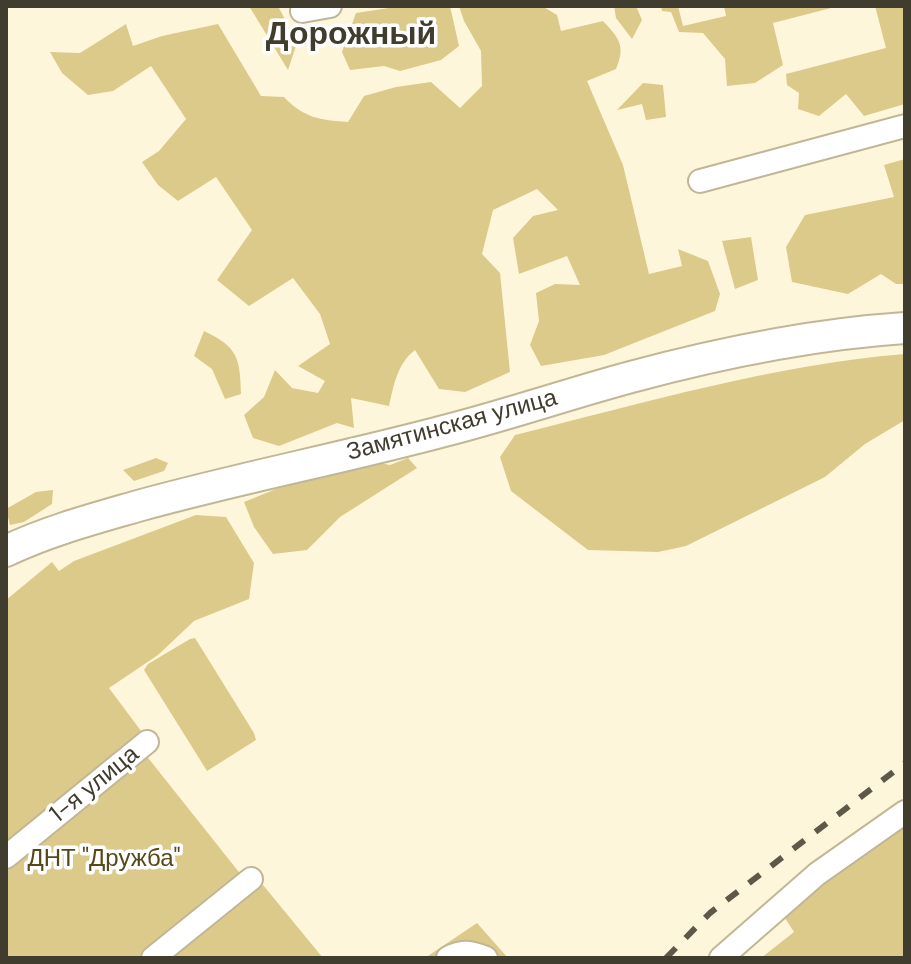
<!DOCTYPE html>
<html>
<head>
<meta charset="utf-8">
<style>
  body { margin:0 }
  #map { position:relative; width:911px; height:964px; overflow:hidden; background:#fef6da; font-family:"DM Sans",sans-serif }
  canvas { display:block }
  .frame { position:absolute; inset:0; border:8px solid #403c2e; pointer-events:none }
</style>
</head>
<body>
<div id="map">
<canvas width="911" height="964"></canvas>
<div class="frame"></div>
</div>
<script>
const g = document.querySelector('canvas').getContext('2d');
g.lineJoin = 'round';
function paint(path, color) { g.fillStyle = color; g.fill(path, 'evenodd'); }
function trace(path, color, width, dash) { g.strokeStyle = color; g.lineWidth = width; g.lineCap = dash ? 'butt' : 'round'; g.setLineDash(dash || []); g.stroke(path); }
function label(font, color, halo, rows, align = 'center') {
  g.font = font + ' "DM Sans",sans-serif'; g.lineWidth = 7; g.setLineDash([]); g.textBaseline = 'middle'; g.strokeStyle = halo; g.fillStyle = color; for (const [text, x, y, turn = 0] of rows) {
    g.save(); g.translate(x, y); g.rotate((+turn || 0) * Math.PI / 180); g.textAlign = isNaN(turn) ? turn : align; if (halo) g.strokeText(text, 0, 0); g.fillText(text, 0, 0); g.restore();
  }
}
paint(new Path2D(`
  M 249,6 L 278,6 L 297,43 L 288,70 Z
  M 402,6 L 450,6 L 459,46 L 441,60 L 400,71 L 384,66 L 350,70 L 342,52 L 356,13 Z
  M 459,6 L 542,6 L 557,15 L 561,31 L 603,21 C 619,38 626,46 616,69 L 587,81 L 623,165 L 649,274 L 682,266 L 678,249 L 708,261 L 720,294 L 715,311 L 604,355 L 541,366 L 530,345 L 539,321 L 536,293 L 555,284 L 580,285 L 567,256 L 519,274 L 513,238 L 533,216 L 558,210 L 537,189 L 493,210 L 482,254 L 500,273 L 510,372 L 465,392 L 439,389 L 415,350 C 397,364 394,385 389,406 L 351,398 L 354,428 L 337,423 L 279,446 L 253,438 L 244,415 L 264,397 L 275,370 L 292,388 L 318,393 L 325,381 L 298,366 L 330,344 L 320,314 L 293,278 L 249,306 L 217,280 L 252,230 L 216,177 L 178,201 L 158,185 L 142,162 L 159,151 L 186,119 L 151,66 L 113,91 L 88,95 L 62,73 L 50,52 L 80,53 L 126,24 L 133,46 L 162,36 L 218,24 L 261,96 L 284,97 C 304,118 320,120 348,122 L 364,96 L 396,87 L 431,82 L 460,108 L 482,86 L 481,51 L 464,21 Z
  M 614,6 L 636,6 L 642,20 L 632,39 L 616,18 Z
  M 661,6 L 678,6 L 683,26 L 726,16 L 724,6 L 839,6 L 773,23 L 783,65 L 755,83 L 727,86 L 725,59 L 703,33 L 679,32 L 671,12 L 662,11 Z
  M 875,6 L 905,6 L 905,104 L 864,116 L 846,94 L 819,116 L 798,109 L 799,93 L 787,85 L 786,74 L 886,48 Z
  M 643,83 L 663,85 L 666,117 L 646,120 L 642,104 L 617,110 Z
  M 905,159 L 905,284 L 896,284 L 881,274 L 848,294 L 792,282 L 786,247 L 805,215 L 894,197 L 884,165 Z
  M 751,237 L 758,280 L 735,289 L 722,241 Z
  M 204,331 C 238,347 240,358 241,394 L 225,399 L 212,369 L 194,356 Z
  M 905,354 L 905,420 L 865,444 L 825,477 L 686,546 L 658,552 L 588,550 L 511,491 L 500,457 L 515,435 C 644,403 772,365 905,354 Z
  M 156,458 L 168,463 L 164,471 L 134,481 L 123,470 Z
  M 408,458 L 417,468 L 340,517 L 307,550 L 273,554 L 254,527 L 244,502 L 276,489 L 374,462 L 390,465 Z
  M 53,490 L 52,504 L 24,522 L 10,525 L 6,509 L 36,492 Z
  M 196,515 L 226,517 L 254,563 L 249,599 L 194,621 L 158,655 L 109,688 L 153,747 L 145,754 L 254,891 L 263,885 L 323,958 L 6,958 L 6,600 L 52,562 L 59,571 L 74,561 Z
  M 195,638 L 254,733 L 256,740 L 207,771 L 144,670 L 148,664 L 190,639 Z
  M 905,819 L 905,958 L 761,958 L 794,932 L 781,912 Z
  M 477,923 L 508,958 L 425,958 Z`), '#dcca8b');
const street = new Path2D(`
  M 302,11 L 330,6
  M 700,181 L 905,126
  M 6,857 L 147,742
  M 153,958 L 251,879
  M 448,958 C 462,950 471,952 486,958
  M 721,958 L 817,874 L 905,812`);
const secondary = new Path2D(`
  M 6,551 C 48,531 93,519 138,506 C 239,478 343,458 444,431 C 507,415 568,394 631,377 C 720,353 813,334 905,328`);
trace(street, '#c1b796', 26);
trace(secondary, '#c1b796', 34);
trace(street, '#fff', 22);
trace(secondary, '#fff', 30);
trace(new Path2D(`
  M 666,958 L 710,913 L 905,763`), '#5d5848', 6, [14, 14]);
label('24px', '#403c2e', '#fff', [
  ["Замятинская улица",452,426,-15],
  ["1-я улица",95,785,-39]
]);
label('24px', '#564817', '#fff', [
  ["ДНТ \"Дружба\"",104,860]
]);
label('bold 32px', '#403c2e', '#fff', [
  ["Дорожный",351,36]
]);
</script>
</body>
</html>
